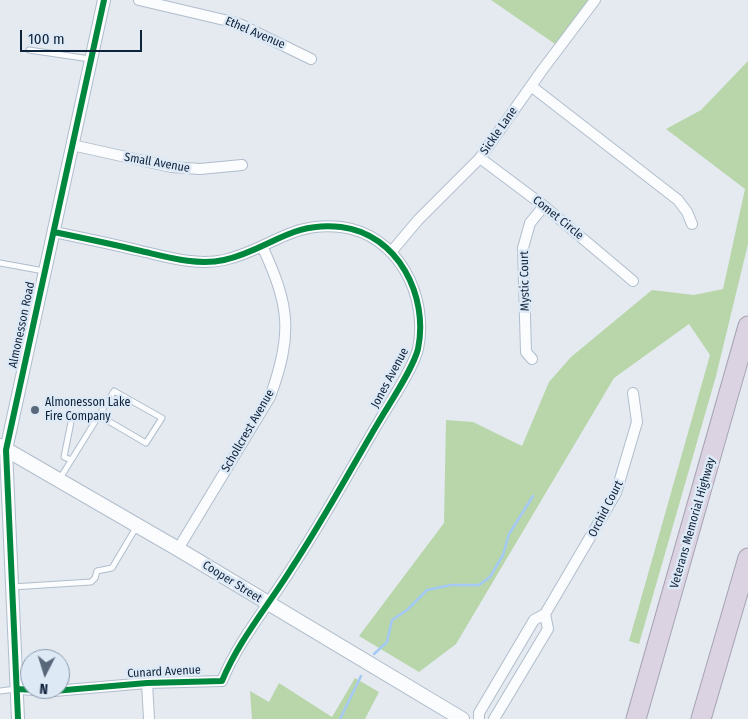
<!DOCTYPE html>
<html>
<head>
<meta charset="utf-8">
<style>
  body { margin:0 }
  #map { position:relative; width:748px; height:719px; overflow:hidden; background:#e4eaf0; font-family:"Fira Sans Condensed",sans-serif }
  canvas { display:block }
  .north { position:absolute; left:20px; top:649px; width:50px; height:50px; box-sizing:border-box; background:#dee9f6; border:1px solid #8a99ab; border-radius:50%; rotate:185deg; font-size:14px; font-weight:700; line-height:20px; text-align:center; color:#0d223b }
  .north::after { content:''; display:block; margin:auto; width:18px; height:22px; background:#58687a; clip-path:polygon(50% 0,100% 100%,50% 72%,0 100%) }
  .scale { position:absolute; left:20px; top:30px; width:122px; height:22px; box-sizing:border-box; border:2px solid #0d223b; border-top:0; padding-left:6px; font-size:15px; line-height:18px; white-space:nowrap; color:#0d223b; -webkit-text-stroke:4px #dee9f6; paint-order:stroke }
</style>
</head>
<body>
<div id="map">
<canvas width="748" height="719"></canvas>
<div class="north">N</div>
<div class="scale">100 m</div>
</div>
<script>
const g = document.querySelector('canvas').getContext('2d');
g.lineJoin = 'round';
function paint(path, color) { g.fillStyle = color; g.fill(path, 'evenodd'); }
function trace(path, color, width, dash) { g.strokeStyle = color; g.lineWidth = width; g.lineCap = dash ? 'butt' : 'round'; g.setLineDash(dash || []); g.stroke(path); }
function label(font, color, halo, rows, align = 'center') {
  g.font = font + ' "Fira Sans Condensed",sans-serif'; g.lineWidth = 5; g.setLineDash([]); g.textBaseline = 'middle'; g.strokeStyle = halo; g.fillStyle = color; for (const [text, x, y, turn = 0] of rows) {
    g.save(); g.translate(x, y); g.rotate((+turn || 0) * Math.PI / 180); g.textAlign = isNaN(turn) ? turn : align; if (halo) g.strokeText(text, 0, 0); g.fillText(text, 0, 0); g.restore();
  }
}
paint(new Path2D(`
  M 491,0 L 590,0 L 555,44 Z
  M 748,61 L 748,244 L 716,376 L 639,644 L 629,641 L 710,355 L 689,324 L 614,378 L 456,644 L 419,672 L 359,636 L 444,523 L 446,420 L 473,422 L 522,446 L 549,382 L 571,357 L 652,290 L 694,295 L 723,289 L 745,189 L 666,129 L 701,110 Z
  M 355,678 L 379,692 L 365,719 L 252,719 L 250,691 L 269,702 L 279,683 L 332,717 Z`), '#b8d6aa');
trace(new Path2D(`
  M 374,654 L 387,642 L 392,620 L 407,610 L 427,590 L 451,585 L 479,585 L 490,577 L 503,555 L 509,534 L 533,496
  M 340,719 L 361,676`), '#a4c9f5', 2.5);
const service = new Path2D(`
  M 29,50 L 90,59
  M 0,263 L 44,271
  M 71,460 L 64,457 L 71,422
  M 59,480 L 114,391 L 162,418 L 146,443 L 98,415
  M 12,587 L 91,582 L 95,578 L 97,571 L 112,568 L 137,526
  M 0,691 L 16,689`);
const minor = new Path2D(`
  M 139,0 L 237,23 L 311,59
  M 531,86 L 678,200 L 687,212 L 692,224
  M 72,145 L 171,167 L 200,169 L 242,165
  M 480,158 L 544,206 L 633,281
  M 392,251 L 418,220 L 480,158 L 543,69 L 595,0
  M 532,359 L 526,352 L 523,248 L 530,223 L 544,206
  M 178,549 L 270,397 C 293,334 290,306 262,246
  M 147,683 L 149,719
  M 17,689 L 54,691 L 147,683 L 222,681 C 239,640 268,606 291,569 C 322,522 349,472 378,423 C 389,404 413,369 418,349 C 429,296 398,234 341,227 C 290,221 269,250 224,260 C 197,266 167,257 141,251 C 112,244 83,238 54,232
  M 479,719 L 479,713 L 534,620 L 545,614 L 616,493 L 637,422 L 633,393
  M 494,719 L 548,629 L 545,614`);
const tertiary = new Path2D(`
  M 18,719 L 6,450 L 104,0`);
const secondary = new Path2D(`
  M 0,446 L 178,549 L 462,719`);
const motorway = new Path2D(`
  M 636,719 L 748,326
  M 701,719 L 748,558`);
trace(service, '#b0bdcc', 7);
trace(minor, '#b0bdcc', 12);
trace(tertiary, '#b0bdcc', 14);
trace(secondary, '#b0bdcc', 16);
trace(motorway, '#a6a2b4', 21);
trace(service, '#fbfcfd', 5);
trace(minor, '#fbfcfd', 10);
trace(tertiary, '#fbfcfd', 12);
trace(secondary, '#fbfcfd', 14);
trace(motorway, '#dbd3e1', 19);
trace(new Path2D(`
  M 17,689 L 54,691 L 147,683 L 222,681 C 239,640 268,606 291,569 C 322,522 349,472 378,423 C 389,404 413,369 418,349 C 429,296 398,234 341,227 C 290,221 269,250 224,260 C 197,266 167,257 141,251 C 112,244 83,238 54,232
  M 18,719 L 6,450 L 104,0`), '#00873e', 6);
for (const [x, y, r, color] of [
  [35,410,5,"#58687a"]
]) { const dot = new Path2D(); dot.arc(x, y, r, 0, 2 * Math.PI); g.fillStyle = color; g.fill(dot); trace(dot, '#dee9f6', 2); }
label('12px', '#0d223b', '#dee9f6', [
  ["Ethel Avenue",255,33,23],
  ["Sickle Lane",499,131,-55],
  ["Small Avenue",157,163,10],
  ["Comet Circle",558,218,39],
  ["Mystic Court",525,281,-91],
  ["Almonesson Road",22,325,-78],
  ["Jones Avenue",390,378,-62],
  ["Schollcrest Avenue",248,431,-60],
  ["Orchid Court",606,509,-63],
  ["Veterans Memorial Highway",693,523,-74],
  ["Cooper Street",232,582,32],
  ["Cunard Avenue",164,672,-3]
]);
label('12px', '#0d223b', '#dee9f6', [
  ["Almonesson Lake",45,403],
  ["Fire Company",45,417]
], 'left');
</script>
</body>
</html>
